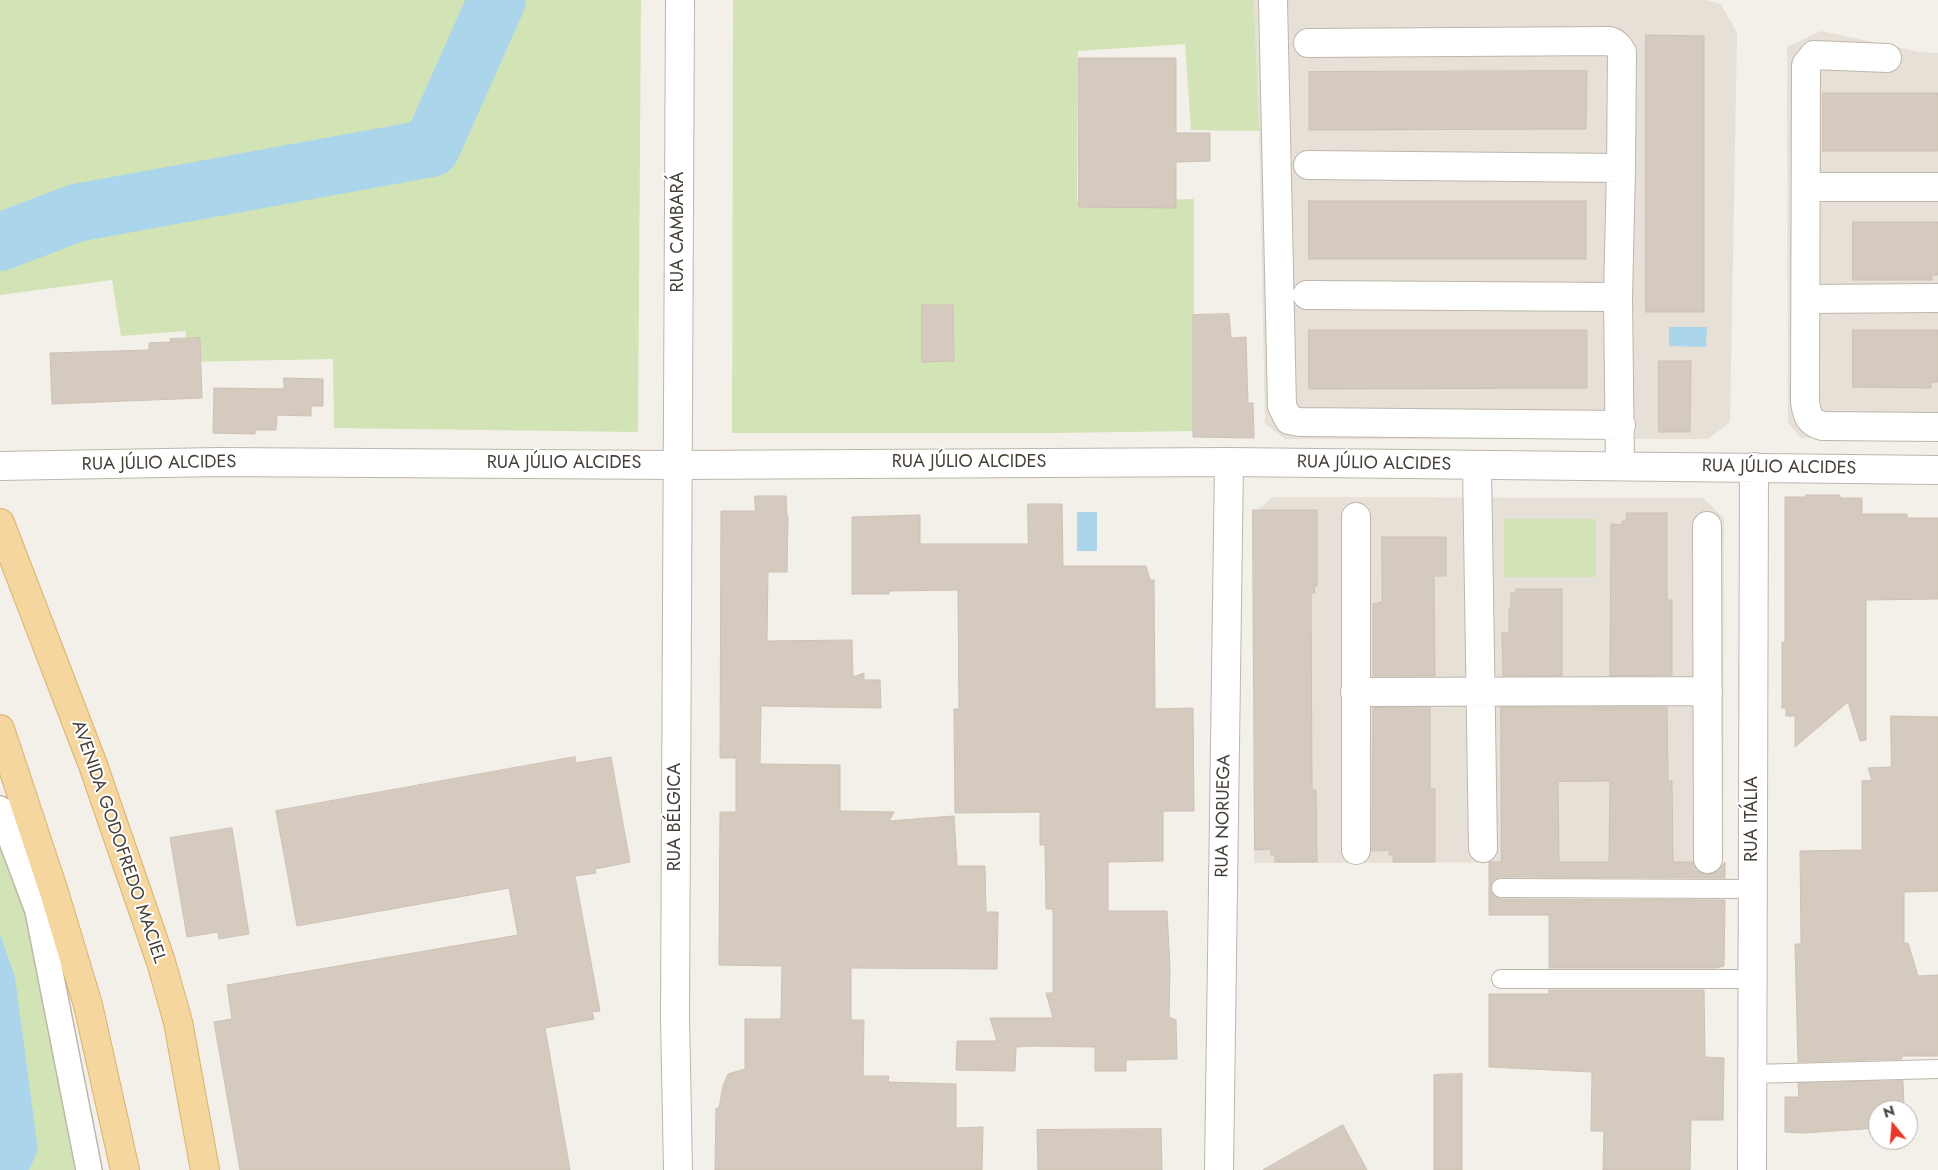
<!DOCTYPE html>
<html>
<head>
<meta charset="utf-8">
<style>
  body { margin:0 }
  #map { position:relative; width:1938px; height:1170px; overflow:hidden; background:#f3efe9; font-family:Jost,sans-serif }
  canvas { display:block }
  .north { position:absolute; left:1868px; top:1100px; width:50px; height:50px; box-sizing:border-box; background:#fff; border:1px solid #b5b2af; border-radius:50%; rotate:343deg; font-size:14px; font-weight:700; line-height:20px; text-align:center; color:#463f38 }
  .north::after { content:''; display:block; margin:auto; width:18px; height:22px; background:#e8382a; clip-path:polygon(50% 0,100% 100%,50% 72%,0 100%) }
</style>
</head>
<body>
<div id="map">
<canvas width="1938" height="1170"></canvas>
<div class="north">N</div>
</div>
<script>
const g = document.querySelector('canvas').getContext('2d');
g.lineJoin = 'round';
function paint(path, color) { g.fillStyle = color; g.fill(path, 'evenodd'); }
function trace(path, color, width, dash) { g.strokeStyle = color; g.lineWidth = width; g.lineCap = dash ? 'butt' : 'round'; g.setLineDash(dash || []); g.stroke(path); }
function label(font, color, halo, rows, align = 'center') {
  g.font = font + ' Jost,sans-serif'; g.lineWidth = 4; g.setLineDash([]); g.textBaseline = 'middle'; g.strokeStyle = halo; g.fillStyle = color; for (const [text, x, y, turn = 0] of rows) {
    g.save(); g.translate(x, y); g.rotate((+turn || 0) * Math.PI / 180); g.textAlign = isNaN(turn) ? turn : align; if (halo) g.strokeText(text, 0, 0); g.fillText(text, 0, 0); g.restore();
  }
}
paint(new Path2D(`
  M 1254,0 L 1705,0 L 1721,4 L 1737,33 L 1730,422 L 1708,439 L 1285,439 L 1265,424 L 1259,125 Z
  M 1821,31 L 1920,52 L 1938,53 L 1938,439 L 1801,438 L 1788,423 L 1787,47 Z
  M 1273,497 L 1703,498 L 1724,518 L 1723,862 L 1254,863 L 1252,515 Z`), '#e6e0d7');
paint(new Path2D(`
  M 0,0 L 641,0 L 638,432 L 334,428 L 333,359 L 185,362 L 186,331 L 121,336 L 112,280 L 0,295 Z
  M 733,0 L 1254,0 L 1259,125 L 1261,131 L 1191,130 L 1185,44 L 1078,51 L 1077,202 L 1194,199 L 1194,431 L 1055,433 L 732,433 Z
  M 1504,519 L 1596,519 L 1596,577 L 1504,577 Z
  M 0,809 L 89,1170 L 0,1170 Z`), '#d2e4b5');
paint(new Path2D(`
  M 1669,327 L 1707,327 L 1706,347 L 1669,346 Z
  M 1077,512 L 1097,512 L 1097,551 L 1077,551 Z
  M 0,934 L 15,977 L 38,1150 L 29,1170 L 0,1170 Z`), '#aad5ea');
trace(new Path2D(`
  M 0,242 L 76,213 L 431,148 L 497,0`), '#aad5ea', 58);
const building = new Path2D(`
  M 1646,35 L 1704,36 L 1704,312 L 1646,312 Z
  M 1079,58 L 1176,58 L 1176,133 L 1210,133 L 1210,161 L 1176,162 L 1176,208 L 1079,207 Z
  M 1587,71 L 1586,129 L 1309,130 L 1309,72 Z
  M 1823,93 L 1938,93 L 1938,151 L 1823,151 Z
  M 1309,201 L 1586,201 L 1586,259 L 1309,259 Z
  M 1853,222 L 1938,222 L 1938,275 L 1932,275 L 1932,280 L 1853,280 Z
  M 922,305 L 953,305 L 954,361 L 922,362 Z
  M 1229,314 L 1231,338 L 1246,337 L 1248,403 L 1253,403 L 1254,438 L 1193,437 L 1193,315 Z
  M 1309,330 L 1587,330 L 1587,388 L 1309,389 Z
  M 1853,330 L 1938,330 L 1938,382 L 1931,382 L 1931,388 L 1853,387 Z
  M 200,338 L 202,398 L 52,404 L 50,353 L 149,350 L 149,343 L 171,342 L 170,339 Z
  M 1659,361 L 1691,361 L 1690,432 L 1659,432 Z
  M 284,378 L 323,379 L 323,406 L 311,406 L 311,416 L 277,415 L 276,430 L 255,430 L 255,434 L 213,433 L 214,388 L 284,389 Z
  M 1806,495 L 1840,495 L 1840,498 L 1862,498 L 1862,514 L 1907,514 L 1907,518 L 1938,518 L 1938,599 L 1866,600 L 1866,740 L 1860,741 L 1848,702 L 1795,747 L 1795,716 L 1786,716 L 1786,708 L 1782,708 L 1782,642 L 1785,643 L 1785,497 L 1806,497 Z
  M 755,496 L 786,496 L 787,516 L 788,516 L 787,572 L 768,572 L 767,641 L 852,640 L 853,677 L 864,673 L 864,680 L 880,680 L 881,708 L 761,706 L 760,764 L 840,765 L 840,811 L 894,812 L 889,821 L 954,816 L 957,866 L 985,866 L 986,912 L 998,912 L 997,969 L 851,968 L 851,1020 L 864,1020 L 863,1076 L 889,1076 L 888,1082 L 956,1084 L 956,1128 L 983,1127 L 982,1170 L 715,1170 L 716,1108 L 719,1108 L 723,1086 L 728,1074 L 745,1069 L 745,1019 L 781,1019 L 782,966 L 719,965 L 720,812 L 736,812 L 736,758 L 720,758 L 721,511 L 755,511 Z
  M 1028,504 L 1062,504 L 1063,566 L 1146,566 L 1150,580 L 1154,580 L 1155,709 L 1193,708 L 1194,811 L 1163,811 L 1163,861 L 1108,862 L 1108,911 L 1167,911 L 1170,969 L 1169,1017 L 1176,1020 L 1177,1059 L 1126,1060 L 1126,1071 L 1095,1071 L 1095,1047 L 1036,1046 L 1016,1047 L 1015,1071 L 956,1070 L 957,1041 L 997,1041 L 990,1018 L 1053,1018 L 1046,993 L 1053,993 L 1053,909 L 1046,909 L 1045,845 L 1040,845 L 1040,812 L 955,813 L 954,709 L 959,709 L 958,590 L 889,591 L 889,594 L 852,594 L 852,517 L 920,515 L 920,544 L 1028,544 Z
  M 1253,510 L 1317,510 L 1317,586 L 1314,586 L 1315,593 L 1311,593 L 1312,790 L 1316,790 L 1317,862 L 1275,862 L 1275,855 L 1271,855 L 1271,849 L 1255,850 Z
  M 1627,513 L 1667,513 L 1667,600 L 1672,600 L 1672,675 L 1610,676 L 1611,524 L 1623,525 L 1622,521 L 1626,521 Z
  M 1382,537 L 1446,537 L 1446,576 L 1434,576 L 1435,676 L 1373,676 L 1373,604 L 1382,602 Z
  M 1516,589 L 1562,589 L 1562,676 L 1503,676 L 1502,633 L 1509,633 L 1509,608 L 1511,608 L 1511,593 L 1516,593 Z
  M 1430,707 L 1430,789 L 1435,789 L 1435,862 L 1393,862 L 1393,855 L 1389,855 L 1389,850 L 1372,851 L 1373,708 Z
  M 1501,707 L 1667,707 L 1668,781 L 1672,781 L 1673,862 L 1693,862 L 1695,867 L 1700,872 L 1708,875 L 1716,872 L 1725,862 L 1725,878 L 1501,877 L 1495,879 L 1492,883 L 1490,888 L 1492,894 L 1501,899 L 1725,900 L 1724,966 L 1717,968 L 1549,968 L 1549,915 L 1489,915 L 1489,862 L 1501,862 ZM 1608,781 L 1610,782 L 1609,862 L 1559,862 L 1558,782 Z
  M 1891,716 L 1938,717 L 1938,891 L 1904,892 L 1904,943 L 1908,943 L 1918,976 L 1938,975 L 1938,1056 L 1902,1056 L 1902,1059 L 1798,1062 L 1795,944 L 1801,944 L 1800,851 L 1862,850 L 1862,781 L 1872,780 L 1868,768 L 1891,767 Z
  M 575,757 L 576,763 L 611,757 L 630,862 L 595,869 L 596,873 L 575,876 L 600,1011 L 592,1012 L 594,1019 L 545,1028 L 570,1170 L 240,1170 L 214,1022 L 232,1019 L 227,985 L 518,935 L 509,888 L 297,926 L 276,811 Z
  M 232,828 L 249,934 L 219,939 L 218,932 L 187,937 L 170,838 Z
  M 1549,990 L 1704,990 L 1705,1057 L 1724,1058 L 1723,1120 L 1691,1120 L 1690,1170 L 1603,1170 L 1604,1131 L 1591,1131 L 1592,1072 L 1489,1067 L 1489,994 L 1549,994 Z
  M 1462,1074 L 1462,1170 L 1434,1170 L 1434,1075 Z
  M 1903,1081 L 1904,1107 L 1878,1110 L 1878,1128 L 1803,1133 L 1785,1132 L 1785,1097 L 1799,1097 L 1798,1083 Z
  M 1343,1125 L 1367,1170 L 1263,1170 Z
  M 1161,1129 L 1162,1170 L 1038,1170 L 1037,1130 Z`);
paint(building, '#d4cabf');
trace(building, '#cec1b3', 1);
const service = new Path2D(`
  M 1501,888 L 1753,889
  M 1501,979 L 1752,979
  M 1752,1074 L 1938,1069`);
const pedestrian = new Path2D(`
  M 0,809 L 38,911 L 89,1170`);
const minor = new Path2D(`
  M 1273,0 L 1282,406 L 1289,420 L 1300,422 L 1621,425
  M 1308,43 L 1609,41 C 1616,43 1618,46 1622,52 L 1621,168 L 1618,297 L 1620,466
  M 1887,58 L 1814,55 L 1806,65 L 1805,402 C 1807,415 1809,423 1823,426 L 1938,427
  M 1308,165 L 1621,168
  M 1807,187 L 1938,187
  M 1307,295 L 1618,297
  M 1806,299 L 1938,298
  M 0,466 L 219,462 L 678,465 L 1229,462 L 1938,470
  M 1477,466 L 1483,848
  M 1707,526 L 1708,859
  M 1355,692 L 1708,691
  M 1356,850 L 1356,517
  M 678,1170 L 675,1017 L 680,0
  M 1219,1170 L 1229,462
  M 1752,1170 L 1754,467`);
const primary = new Path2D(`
  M 0,523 L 93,765 L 161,962 L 178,1022 L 205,1170
  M 0,729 L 54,892 L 88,1005 L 125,1170`);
trace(service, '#beb6ac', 20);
trace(pedestrian, '#beb6ac', 28);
trace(minor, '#beb6ac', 30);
trace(primary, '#dab270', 30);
trace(service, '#fff', 18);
trace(pedestrian, '#fff', 25);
trace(minor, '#fff', 28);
trace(primary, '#f6d69f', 28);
label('18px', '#463f38', '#fff', [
  ["RUA CAMBARÁ",679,232,-90],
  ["RUA JÚLIO ALCIDES",969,463],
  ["RUA JÚLIO ALCIDES",159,464,-1],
  ["RUA JÚLIO ALCIDES",564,464],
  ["RUA JÚLIO ALCIDES",1374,464,1],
  ["RUA JÚLIO ALCIDES",1779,468,1],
  ["RUA NORUEGA",1224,816,-89],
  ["RUA BÉLGICA",676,817,-90],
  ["RUA ITÁLIA",1753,819,-90],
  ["AVENIDA GODOFREDO MACIEL",118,842,71]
]);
</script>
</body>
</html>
